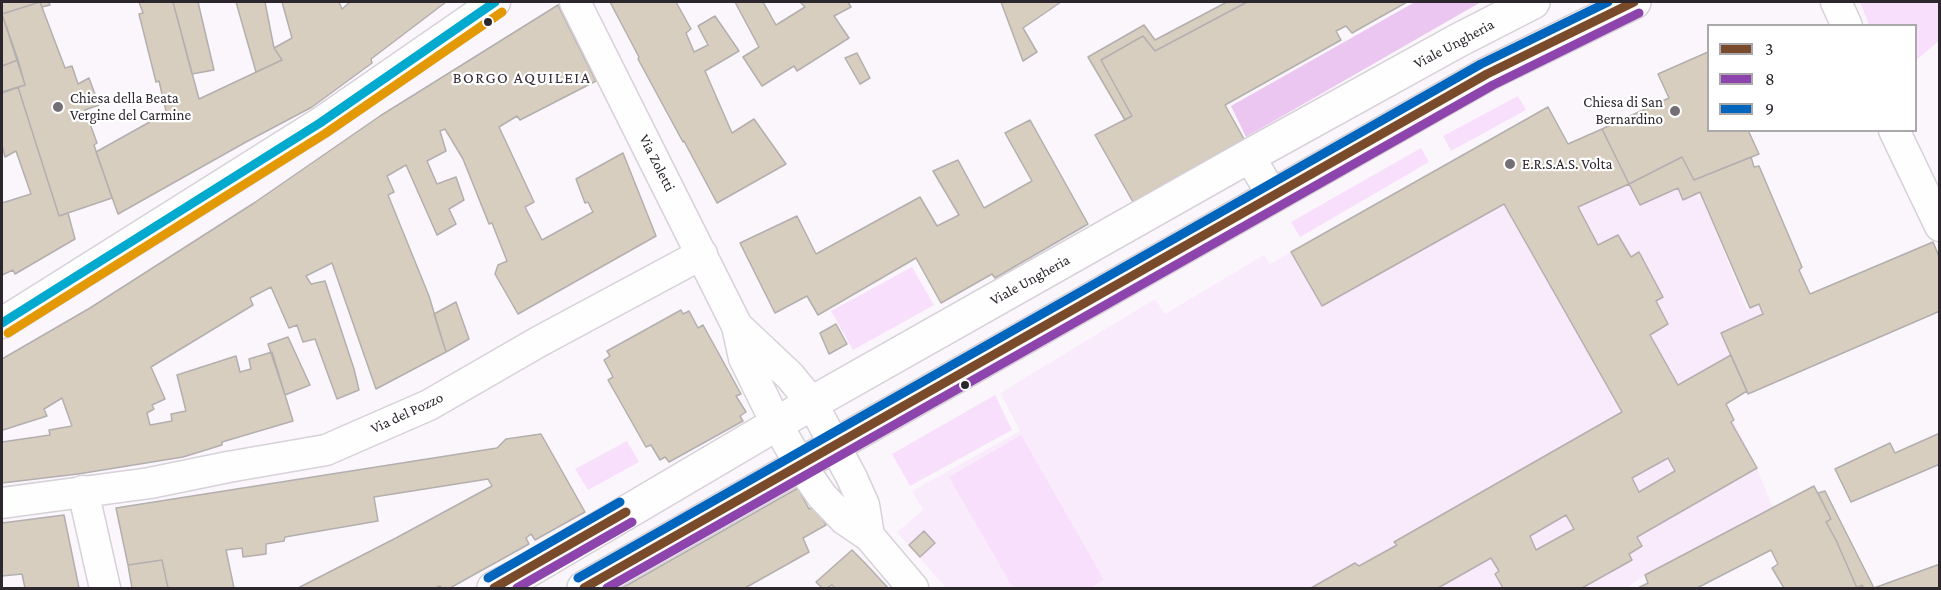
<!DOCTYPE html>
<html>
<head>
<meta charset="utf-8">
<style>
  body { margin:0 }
  #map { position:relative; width:1941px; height:590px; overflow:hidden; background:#fbf6fc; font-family:"Crimson Pro",serif }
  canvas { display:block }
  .frame { position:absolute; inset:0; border:3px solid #2c262d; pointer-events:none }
  .legend { position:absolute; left:1707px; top:24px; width:210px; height:108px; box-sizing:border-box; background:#fff; border:2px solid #aba8ab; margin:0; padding:8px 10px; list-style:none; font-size:18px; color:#2c262d }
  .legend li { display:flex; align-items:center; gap:12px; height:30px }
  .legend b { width:30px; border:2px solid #aba8ab }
</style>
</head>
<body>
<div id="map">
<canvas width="1941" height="590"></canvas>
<div class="frame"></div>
<ul class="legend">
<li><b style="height:8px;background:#7a4b2a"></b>3</li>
<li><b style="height:8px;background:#8e44ad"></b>8</li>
<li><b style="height:8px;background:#0065bd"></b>9</li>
</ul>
</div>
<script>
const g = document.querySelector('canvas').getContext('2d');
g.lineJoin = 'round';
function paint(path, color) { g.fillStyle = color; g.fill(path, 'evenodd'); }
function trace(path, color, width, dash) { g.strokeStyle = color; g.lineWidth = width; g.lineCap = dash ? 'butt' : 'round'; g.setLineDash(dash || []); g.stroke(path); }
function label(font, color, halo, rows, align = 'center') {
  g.font = font + ' "Crimson Pro",serif'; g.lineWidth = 4.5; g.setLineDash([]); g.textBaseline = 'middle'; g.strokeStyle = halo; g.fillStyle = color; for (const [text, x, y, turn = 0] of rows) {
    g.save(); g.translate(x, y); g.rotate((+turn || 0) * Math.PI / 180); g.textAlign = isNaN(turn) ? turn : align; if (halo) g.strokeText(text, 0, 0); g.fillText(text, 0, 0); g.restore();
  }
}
paint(new Path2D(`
  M 1548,107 L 1568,144 L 1602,129 L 1640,205 L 1678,188 L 1683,200 L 1700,192 L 1747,310 L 1759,304 L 1763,314 L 1731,355 L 1747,391 L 1726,405 L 1757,468 L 1773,508 L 1645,575 L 1626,588 L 946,588 L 897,532 L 923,510 L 912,491 L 1020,431 L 1000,393 L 1155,299 L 1165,314 L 1264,255 L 1270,264 Z`), '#faebfc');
paint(new Path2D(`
  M 1860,2 L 1939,2 L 1939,41 L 1916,60 L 1916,26 L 1869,25 Z
  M 1518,96 L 1526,110 L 1451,151 L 1443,136 Z
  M 1421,148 L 1429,162 L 1300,237 L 1291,222 Z
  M 912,267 L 934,305 L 853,350 L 831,311 Z
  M 995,395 L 1012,430 L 910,486 L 892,454 Z
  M 1021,435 L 1104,580 L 1089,588 L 1013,588 L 949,477 Z
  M 627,441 L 639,462 L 588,490 L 575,469 Z`), '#f8dffb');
paint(new Path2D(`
  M 1415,2 L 1481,2 L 1246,137 L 1231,106 Z`), '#ebc6f0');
const building = new Path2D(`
  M 2,2 L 49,2 L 50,5 L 42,7 L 40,2 L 2,14 L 18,60 L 2,66 Z
  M 40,2 L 65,68 L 72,66 L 78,84 L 89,78 L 99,105 L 85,110 L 97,143 L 94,145 L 112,198 L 59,216 L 18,87 L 25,85 L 2,14 Z
  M 139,2 L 173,2 L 199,99 L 282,60 L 274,48 L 292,38 L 282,2 L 339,2 L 342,9 L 350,2 L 446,2 L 371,59 L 372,63 L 312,107 L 246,142 L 118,214 L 96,152 L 164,114 L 166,111 L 159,81 L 156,82 L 139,14 L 143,13 Z
  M 173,2 L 198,2 L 214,70 L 192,74 Z
  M 236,2 L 265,2 L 274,48 L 282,60 L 256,72 Z
  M 610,2 L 676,2 L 691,29 L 686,33 L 694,52 L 708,45 L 698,26 L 715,16 L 739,51 L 705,71 L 732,133 L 754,119 L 786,164 L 717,203 L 684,141 L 683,142 L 638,59 L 639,57 Z
  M 735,2 L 763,2 L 776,25 L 805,7 L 800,2 L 848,2 L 851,7 L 834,16 L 849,38 L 797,71 L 794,66 L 762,86 L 743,57 L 759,47 Z
  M 1001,2 L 1061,2 L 1023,28 L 1037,52 L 1023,61 Z
  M 1227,2 L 1247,2 L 1155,51 L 1143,36 L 1101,60 L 1132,116 L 1125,120 L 1088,57 L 1144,25 L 1155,40 Z
  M 1247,2 L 1407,2 L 1352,33 L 1346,26 L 1336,31 L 1341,40 L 1225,105 L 1244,139 L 1133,202 L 1095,135 L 1132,116 L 1101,60 L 1143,36 L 1155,51 Z
  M 558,5 L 596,81 L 520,120 L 517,116 L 499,127 L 534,202 L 525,207 L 542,240 L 593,212 L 588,202 L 585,203 L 576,179 L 623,153 L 656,236 L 518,314 L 495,274 L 498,265 L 507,261 L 492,223 L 489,224 L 463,159 L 445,129 L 440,131 L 446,151 L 427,161 L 437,184 L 456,177 L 464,200 L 449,209 L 456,224 L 437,235 L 406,165 L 387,176 L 394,192 L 388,195 L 429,296 L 446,352 L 376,389 L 332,263 L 306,276 L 311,284 L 325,281 L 354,369 L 359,390 L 337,399 L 315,339 L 303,342 L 297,325 L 289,328 L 271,287 L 250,298 L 253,305 L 151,367 L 165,399 L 152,405 L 154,409 L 147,413 L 150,425 L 172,421 L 171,414 L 186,411 L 177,375 L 236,356 L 240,372 L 251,369 L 249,359 L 272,352 L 293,421 L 222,442 L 222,445 L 183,457 L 78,474 L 2,483 L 2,442 L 50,435 L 49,430 L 72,426 L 62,398 L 44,409 L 47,416 L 3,430 L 2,427 L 2,359 L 90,308 L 254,203 L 380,116 Z
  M 1708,52 L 1708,130 L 1748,130 L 1759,154 L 1694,180 L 1682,157 L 1629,184 L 1602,129 L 1669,98 L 1658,74 Z
  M 857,53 L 870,78 L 860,84 L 845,58 Z
  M 18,60 L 25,85 L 2,93 L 2,66 Z
  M 18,87 L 59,216 L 68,213 L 75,239 L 15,274 L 13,270 L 2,275 L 2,203 L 31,194 L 16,151 L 5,157 L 2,145 L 2,92 Z
  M 1548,107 L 1568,144 L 1602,129 L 1629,184 L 1578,207 L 1598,245 L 1618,235 L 1631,257 L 1639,252 L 1663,297 L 1656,301 L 1668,324 L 1650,335 L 1678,385 L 1731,355 L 1747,391 L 1726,404 L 1734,420 L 1731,422 L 1757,468 L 1637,537 L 1642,546 L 1629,554 L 1632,560 L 1582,588 L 1503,588 L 1495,574 L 1499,571 L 1491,558 L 1438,588 L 1311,588 L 1355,563 L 1359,566 L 1397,545 L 1394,542 L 1622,412 L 1504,204 L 1322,306 L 1291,252 ZM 1668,458 L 1675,471 L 1639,492 L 1632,478 ZM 1566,515 L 1574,529 L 1536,550 L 1530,536 Z
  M 1030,120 L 1088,224 L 995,278 L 992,274 L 941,303 L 916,258 L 818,315 L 807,296 L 775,313 L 740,243 L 797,216 L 816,254 L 920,197 L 937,226 L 959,215 L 933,171 L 958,160 L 984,208 L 1032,181 L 1005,133 Z
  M 1682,157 L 1694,180 L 1751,157 L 1754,167 L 1759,166 L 1802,267 L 1799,270 L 1810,294 L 1933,242 L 1940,259 L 1940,311 L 1748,394 L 1721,333 L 1763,314 L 1759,304 L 1750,308 L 1700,192 L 1683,200 L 1678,188 L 1640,205 L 1629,184 Z
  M 456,302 L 469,339 L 446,352 L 434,314 Z
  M 681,310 L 683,314 L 689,311 L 698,328 L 703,325 L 741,394 L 736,396 L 746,412 L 740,416 L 743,421 L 669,462 L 665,457 L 660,460 L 651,445 L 646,447 L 608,380 L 613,377 L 604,360 L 610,356 L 607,351 Z
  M 836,324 L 847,344 L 829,354 L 820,333 Z
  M 288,337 L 310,385 L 285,395 L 268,344 Z
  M 1940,433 L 1940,464 L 1851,502 L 1835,469 L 1890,443 L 1895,453 Z
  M 541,434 L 585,512 L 535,540 L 531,534 L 526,538 L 529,544 L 450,588 L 442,588 L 440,586 L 435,588 L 298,588 L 396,538 L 492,486 L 488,479 L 374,497 L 378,521 L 285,537 L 284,541 L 266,544 L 266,554 L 243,557 L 242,548 L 226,550 L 234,588 L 168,588 L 162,560 L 128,565 L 116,508 L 497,448 L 506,439 Z
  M 1814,486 L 1831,519 L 1826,522 L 1836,540 L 1857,588 L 1862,585 L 1864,588 L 1784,588 L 1772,568 L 1778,564 L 1771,550 L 1697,588 L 1638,588 L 1648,583 L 1645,575 Z
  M 798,488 L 809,509 L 815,506 L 826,525 L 803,538 L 809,552 L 745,588 L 622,588 Z
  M 1825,491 L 1874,588 L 1864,588 L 1862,585 L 1857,588 L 1836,540 L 1826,522 L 1831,519 L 1818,493 Z
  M 64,515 L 79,588 L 25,588 L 22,574 L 2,576 L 2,523 Z
  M 924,531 L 935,543 L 920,557 L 909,545 Z
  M 852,550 L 865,563 L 888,588 L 835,588 L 832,585 L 827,588 L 822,588 L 816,582 Z
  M 162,560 L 168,588 L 132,588 L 128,565 Z
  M 1940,564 L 1940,588 L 1871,588 L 1874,588 Z`);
paint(building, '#d8cebf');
trace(building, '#b3afae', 1.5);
const minor = new Path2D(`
  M 575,2 L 737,326 L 744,358 L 776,423 L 801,466 L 822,496 L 844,519 L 869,536 L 913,588
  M 1836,2 L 1847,26
  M 1894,130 L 1940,226
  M 1249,156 L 1273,196
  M 2,323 L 320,123 L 495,2
  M 737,326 L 790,376 L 812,403 L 852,478 L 864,505 L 869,536
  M 83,491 L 105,588
  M 2,503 L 150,483 L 228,467 L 326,450 L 429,405 L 540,341 L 702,254`);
const tertiary = new Path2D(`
  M 494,588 L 522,574 L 812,403 L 1249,156 L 1457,41 L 1533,2
  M 584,588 L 1487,74 L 1634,2`);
trace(minor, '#d7d1d8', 33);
trace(tertiary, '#d7d1d8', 36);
trace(minor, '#fefeff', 30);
trace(tertiary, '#fefeff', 33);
trace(new Path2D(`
  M 494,588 L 626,512
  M 584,588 L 1487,74 L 1634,2`), '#7a4b2a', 9);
trace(new Path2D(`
  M 517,588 L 632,522
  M 607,588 L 1493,85 L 1639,13`), '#8e44ad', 9);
trace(new Path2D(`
  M 488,578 L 620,502
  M 578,578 L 1481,64 L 1608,2`), '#0065bd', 9);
trace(new Path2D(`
  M 2,323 L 320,123 L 495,2`), '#00a9ce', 9);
trace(new Path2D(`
  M 8,333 L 326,133 L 502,12`), '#e39904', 9);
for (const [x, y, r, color] of [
  [488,22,5,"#2c262d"],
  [58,107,6,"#746f75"],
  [1675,111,6,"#746f75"],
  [1510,164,6,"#746f75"],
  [965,385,5,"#2c262d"]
]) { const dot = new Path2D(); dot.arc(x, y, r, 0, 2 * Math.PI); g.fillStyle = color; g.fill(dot); trace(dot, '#fff', 2); }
label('15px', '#2c262d', '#fff', [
  ["Viale Ungheria",1454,44,-28],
  ["Via Zoletti",657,163,63],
  ["Viale Ungheria",1030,280,-29],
  ["Via del Pozzo",407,413,-25]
]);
label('15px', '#2c262d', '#fff', [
  ["Chiesa della Beata",70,98],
  ["Vergine del Carmine",70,115],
  ["Chiesa di San",1663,102,"right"],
  ["Bernardino",1663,119,"right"],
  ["E.R.S.A.S. Volta",1522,164]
], 'left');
g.letterSpacing = '1.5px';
label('16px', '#362938', '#fff', [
  ["BORGO AQUILEIA",522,78]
]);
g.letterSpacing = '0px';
</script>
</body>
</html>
